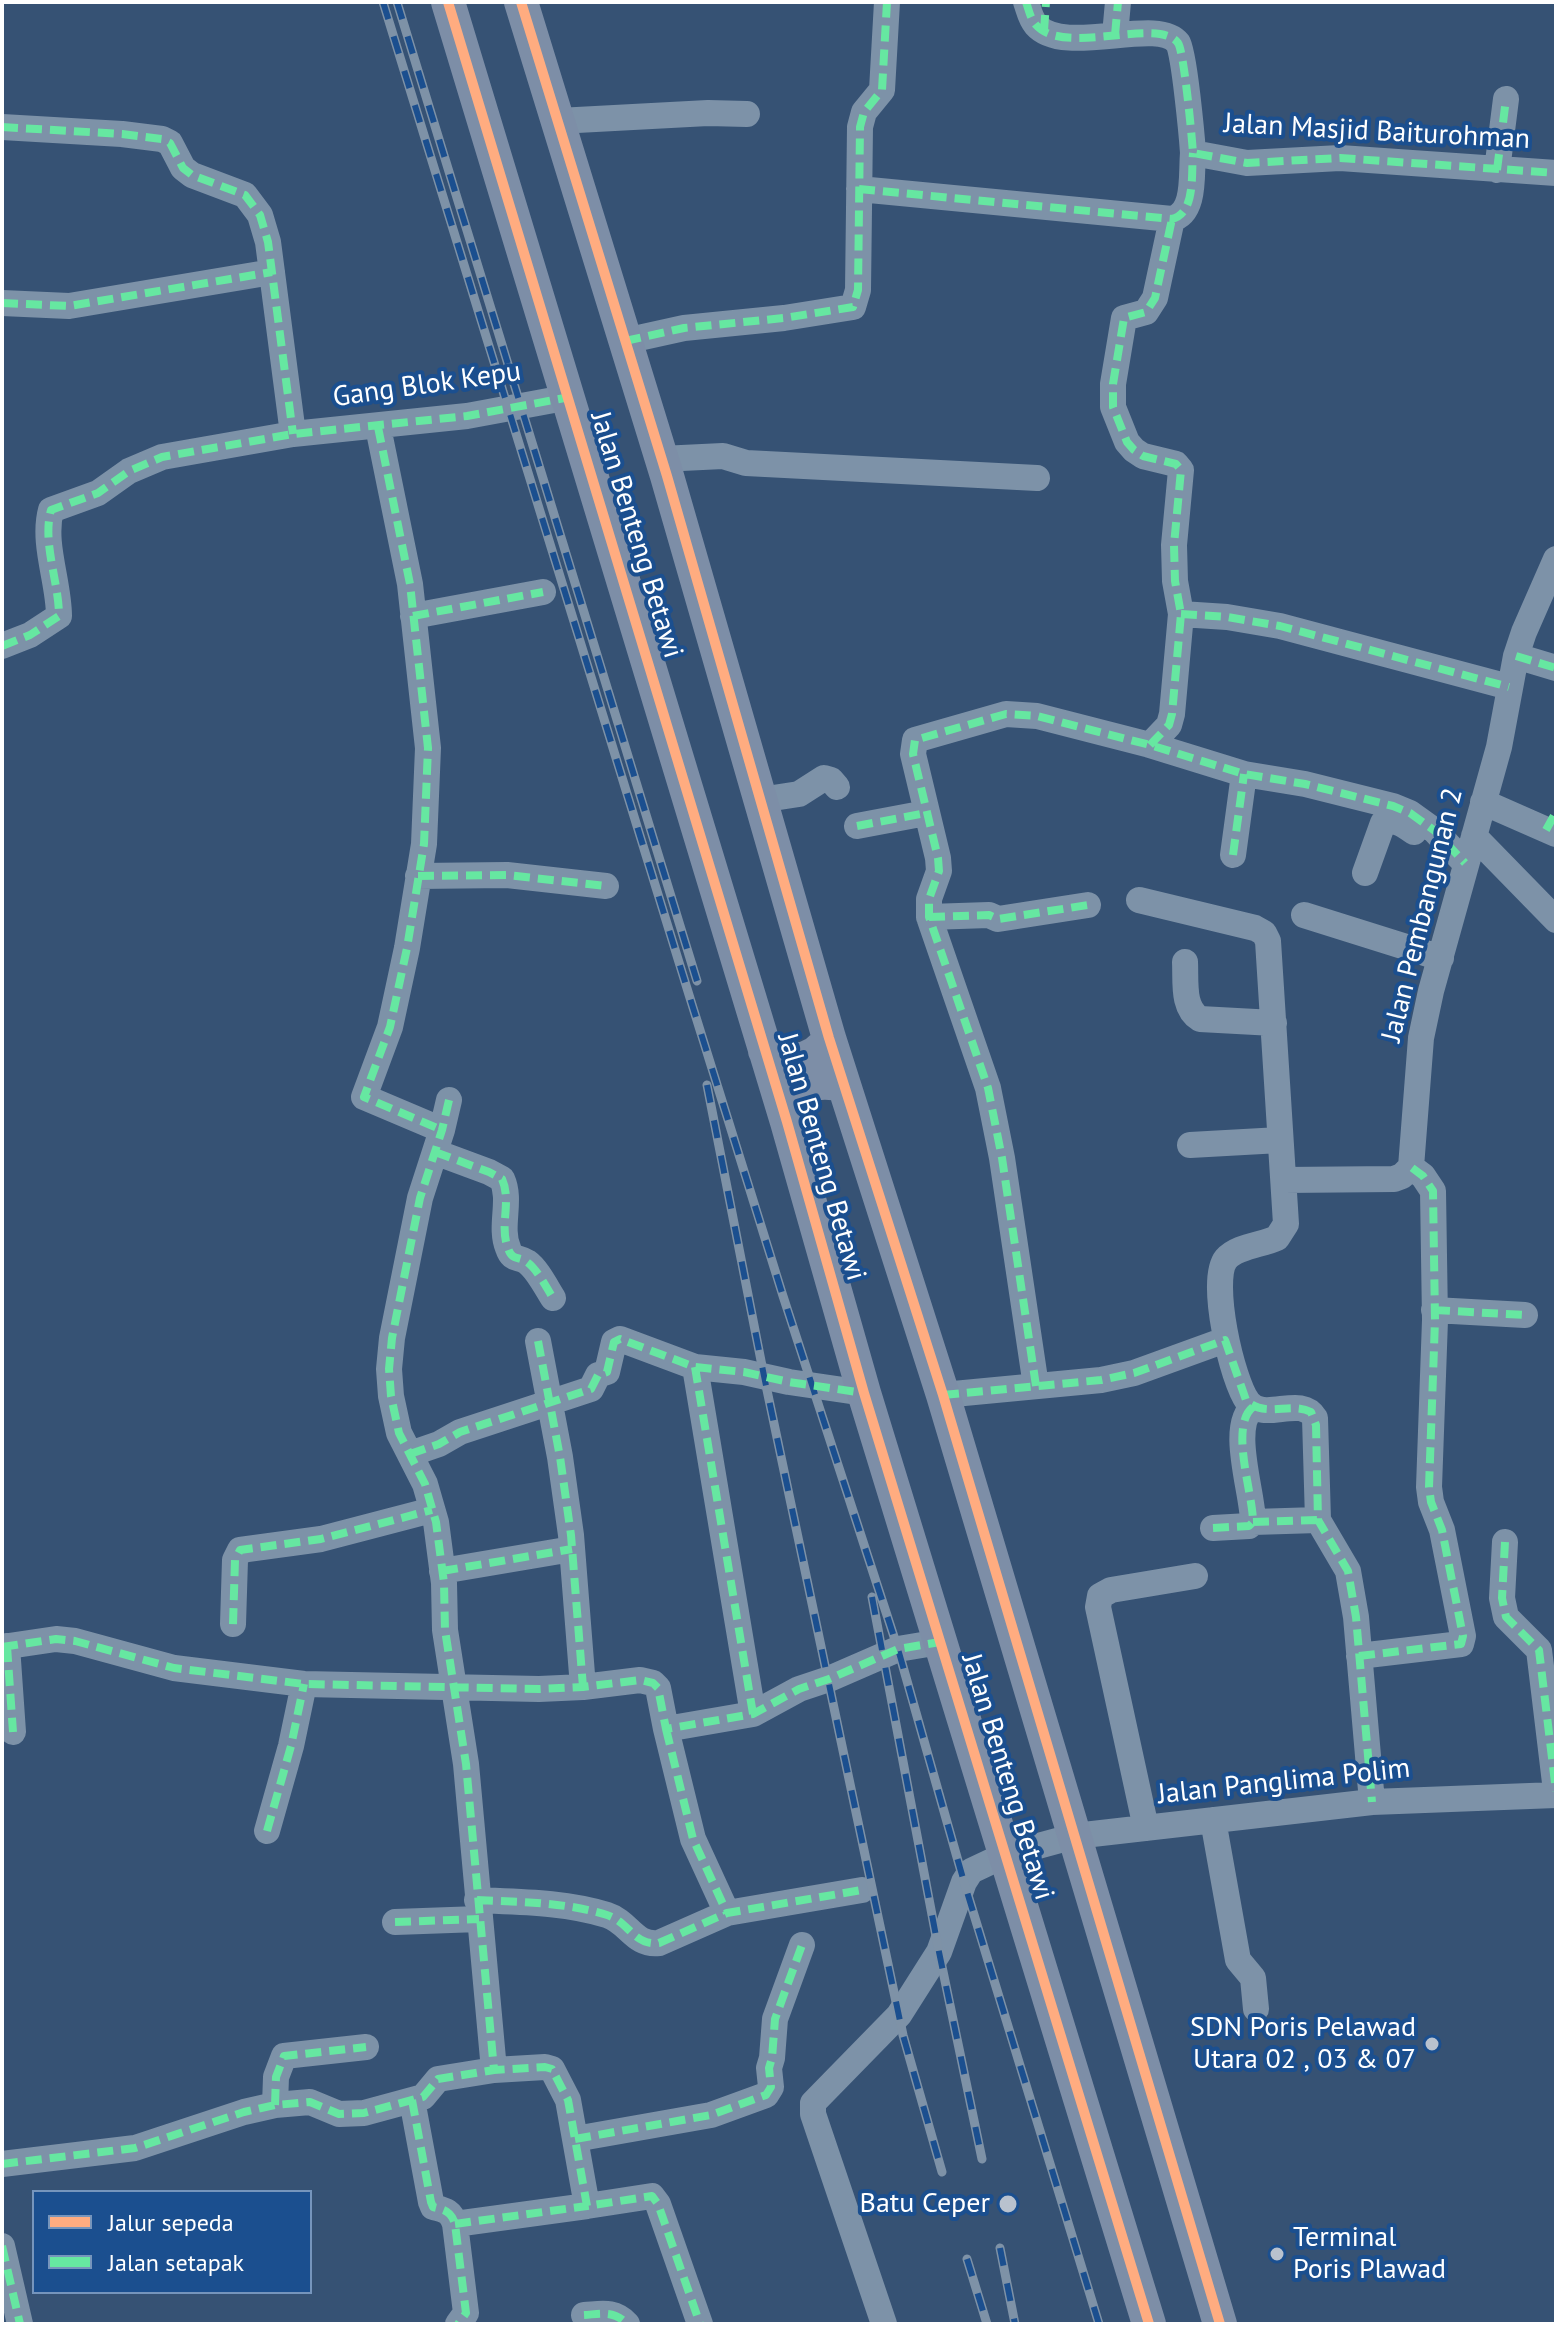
<!DOCTYPE html>
<html>
<head>
<meta charset="utf-8">
<style>
  body { margin:0 }
  #map { position:relative; width:1558px; height:2326px; overflow:hidden; background:#365274; font-family:"PT Sans",sans-serif }
  canvas { display:block }
  .frame { position:absolute; inset:0; border:4px solid #fff; pointer-events:none }
  .legend { position:absolute; left:32px; top:2190px; width:280px; height:104px; box-sizing:border-box; background:#1b4f8f; border:2px solid #7695bc; margin:0; padding:10px 14px; list-style:none; font-size:24px; color:#fff }
  .legend li { display:flex; align-items:center; gap:16px; height:40px }
  .legend b { width:40px; border:2px solid #7695bc }
</style>
</head>
<body>
<div id="map">
<canvas width="1558" height="2326"></canvas>
<div class="frame"></div>
<ul class="legend">
<li><b style="height:10px;background:#ffac80"></b>Jalur sepeda</li>
<li><b style="height:10px;background:#66e7a1"></b>Jalan setapak</li>
</ul>
</div>
<script>
const g = document.querySelector('canvas').getContext('2d');
g.lineJoin = 'round';
function trace(path, color, width, dash) { g.strokeStyle = color; g.lineWidth = width; g.lineCap = dash ? 'butt' : 'round'; g.setLineDash(dash || []); g.stroke(path); }
function label(font, color, halo, rows, align = 'center') {
  g.font = font + ' "PT Sans",sans-serif'; g.lineWidth = 8; g.setLineDash([]); g.textBaseline = 'middle'; g.strokeStyle = halo; g.fillStyle = color; for (const [text, x, y, turn = 0] of rows) {
    g.save(); g.translate(x, y); g.rotate((+turn || 0) * Math.PI / 180); g.textAlign = isNaN(turn) ? turn : align; if (halo) g.strokeText(text, 0, 0); g.fillText(text, 0, 0); g.restore();
  }
}
trace(new Path2D(`
  M 1026,2 C 1029,10 1030,18 1036,25 C 1064,57 1158,16 1178,43 C 1184,51 1192,138 1193,153 L 1247,163 L 1340,158 L 1556,173
  M 1115,35 L 1118,2
  M 558,121 L 708,113 L 747,114
  M 2,127 L 122,134 L 162,139 L 170,143 L 183,168 L 192,175 L 245,195 L 260,215 L 268,242 L 293,434
  M 1497,170 L 1506,99
  M 859,189 L 1172,219 C 1196,213 1191,174 1193,153
  M 2,303 L 69,306 L 272,272
  M 625,341 L 684,328 L 784,318 L 853,307 L 858,290 L 860,127 L 864,112 L 882,90 L 887,2
  M 378,427 L 410,584 L 428,748 L 424,844 L 407,948 L 390,1027 L 364,1097 L 442,1130
  M 661,459 L 723,456 L 746,463 L 1037,478
  M 1181,614 L 1227,617 L 1280,626 L 1509,687
  M 413,616 L 543,592
  M 2,646 L 30,635 L 59,616 C 59,582 42,543 51,510 L 98,493 L 129,471 L 162,457 L 293,434 L 467,416 L 570,397
  M 1516,656 L 1556,668
  M 1150,745 L 1169,725 L 1172,714 L 1181,614 L 1175,581 L 1174,545 L 1181,470 L 1176,464 L 1143,456 L 1134,450 L 1127,442 L 1113,407 L 1113,384 L 1124,318 L 1146,312 L 1155,298 L 1172,219
  M 760,800 L 799,794 L 824,778 L 831,780 L 837,787
  M 1483,802 L 1556,834
  M 857,826 L 926,813
  M 1474,836 L 1556,920
  M 1233,855 L 1244,774
  M 1365,873 L 1383,823 C 1395,818 1404,825 1414,832
  M 418,876 L 507,875 L 606,886
  M 1139,900 L 1255,928 L 1264,933 L 1268,941 L 1286,1224 L 1277,1238 C 1262,1245 1237,1246 1226,1259 C 1209,1280 1232,1381 1248,1402 C 1264,1423 1301,1394 1315,1418 L 1318,1520 L 1348,1571 L 1356,1617 L 1372,1802
  M 1304,915 L 1441,958
  M 929,917 L 989,915 L 998,919 L 1088,905
  M 1185,962 C 1186,982 1182,1008 1200,1019 L 1274,1023
  M 449,1100 L 442,1130 L 420,1198 L 392,1338 L 389,1369 L 391,1396 L 399,1433 L 425,1484 L 436,1522 L 444,1583 L 445,1630 L 466,1764 L 494,2070 L 545,2067 L 552,2069 L 568,2100 L 587,2206 L 652,2196 L 658,2204 L 700,2324
  M 1190,1145 L 1280,1140
  M 435,1152 L 489,1172 L 502,1179 C 512,1201 499,1226 508,1248 C 512,1261 518,1256 527,1262 C 537,1269 546,1287 553,1298
  M 1284,1180 L 1394,1179 L 1402,1176 L 1411,1167 L 1421,1038 L 1431,991 L 1499,747 L 1516,656 L 1524,632 L 1556,559
  M 1434,1310 L 1525,1315
  M 538,1341 L 560,1457 L 571,1535 L 583,1687
  M 695,1367 L 753,1714
  M 1036,1386 L 1002,1158 L 988,1088 L 929,917 L 929,899 L 939,871 L 938,858 L 913,754 L 915,740 L 1006,714 L 1037,716 L 1150,745 L 1244,774 L 1305,784 L 1393,806 L 1410,813 L 1435,831 L 1465,863
  M 943,1395 L 1101,1380 L 1134,1373 L 1225,1340
  M 410,1454 L 439,1444 L 460,1432 L 591,1389 L 598,1375 L 607,1372 L 614,1342 L 620,1339 L 695,1367 L 744,1372 L 789,1382 L 864,1393
  M 1253,1522 L 1318,1520
  M 1213,1528 L 1249,1526 L 1253,1522 C 1253,1493 1229,1426 1253,1407
  M 1505,1542 L 1502,1598 L 1506,1617 L 1539,1650 L 1556,1791
  M 442,1571 L 572,1549
  M 233,1624 L 235,1560 L 240,1550 L 321,1539 L 432,1510
  M 7,1646 L 13,1732
  M 2,1647 L 56,1639 L 75,1641 L 174,1668 L 304,1684 L 539,1689 L 583,1687 L 640,1680 L 653,1683 L 658,1688 L 666,1729 L 753,1714 L 799,1689 L 829,1679 L 898,1649 L 940,1642
  M 1359,1656 L 1461,1644 L 1463,1636 L 1442,1530 L 1431,1502 L 1429,1487 L 1435,1320 L 1433,1191 L 1423,1176 L 1411,1167
  M 666,1729 L 693,1839 L 727,1913
  M 1213,1820 L 1238,1960 L 1253,1978 L 1256,2009
  M 1146,1828 L 1098,1607 L 1100,1596 L 1111,1590 L 1195,1576
  M 267,1831 L 291,1746 L 304,1684
  M 477,1900 C 520,1902 565,1902 607,1915 C 629,1922 634,1946 659,1943 L 727,1913 L 862,1890
  M 395,1922 L 479,1919
  M 412,2100 L 431,2202 L 433,2207 C 445,2210 451,2211 455,2224 L 466,2313 L 458,2324
  M 275,2105 L 276,2077 L 284,2056 L 366,2047
  M 575,2139 L 711,2115 L 766,2095 L 771,2087 L 769,2068 L 772,2058 L 775,2019 L 802,1945
  M 2,2164 L 135,2148 L 244,2112 L 275,2105 L 310,2102 L 339,2114 L 364,2113 L 423,2097 L 438,2079 L 494,2070
  M 455,2224 L 587,2206
  M 2,2246 L 20,2324
  M 584,2315 C 601,2314 614,2310 627,2324
  M 884,2324 L 813,2114 L 813,2103 L 899,2015 L 939,1952 L 964,1882 L 971,1871 L 1005,1855 L 1075,1836 L 1372,1802 L 1556,1795`), '#7d92a8', 26);
trace(new Path2D(`
  M 448,2 L 787,1122 L 864,1393 L 1149,2324
  M 521,2 L 667,476 L 829,1038 L 943,1395 L 1220,2324
  M 765,1051 C 789,1064 815,1063 829,1038
  M 787,1122 C 795,1087 809,1078 844,1085`), '#7d8ea7', 34);
const rail = new Path2D(`
  M 383,2 L 690,998 L 783,1296 L 898,1649 L 964,1882 L 1099,2324
  M 397,2 L 697,981
  M 707,1085 L 764,1376 L 903,2035 L 942,2172
  M 872,1597 L 939,1952 L 982,2159
  M 1000,2248 L 1015,2324
  M 967,2259 L 987,2324`);
trace(rail, '#7e92a7', 9);
trace(rail, '#1b4f8f', 6, [18]);
trace(new Path2D(`
  M 1026,2 C 1029,10 1030,18 1036,25 C 1064,57 1158,16 1178,43 C 1184,51 1192,138 1193,153 L 1247,163 L 1340,158 L 1556,173
  M 1044,31 L 1046,2
  M 1115,35 L 1118,2
  M 2,127 L 122,134 L 162,139 L 170,143 L 183,168 L 192,175 L 245,195 L 260,215 L 268,242 L 293,434
  M 1497,170 L 1506,99
  M 859,189 L 1172,219 C 1196,213 1191,174 1193,153
  M 2,303 L 69,306 L 272,272
  M 625,341 L 684,328 L 784,318 L 853,307 L 858,290 L 860,127 L 864,112 L 882,90 L 887,2
  M 378,427 L 410,584 L 428,748 L 424,844 L 407,948 L 390,1027 L 364,1097 L 442,1130
  M 1181,614 L 1227,617 L 1280,626 L 1509,687
  M 413,616 L 543,592
  M 2,646 L 30,635 L 59,616 C 59,582 42,543 51,510 L 98,493 L 129,471 L 162,457 L 293,434 L 467,416 L 570,397
  M 1516,656 L 1556,668
  M 1150,745 L 1169,725 L 1172,714 L 1181,614 L 1175,581 L 1174,545 L 1181,470 L 1176,464 L 1143,456 L 1134,450 L 1127,442 L 1113,407 L 1113,384 L 1124,318 L 1146,312 L 1155,298 L 1172,219
  M 857,826 L 926,813
  M 1546,830 L 1556,812
  M 1233,855 L 1244,774
  M 418,876 L 507,875 L 606,886
  M 929,917 L 989,915 L 998,919 L 1088,905
  M 449,1100 L 442,1130 L 420,1198 L 392,1338 L 389,1369 L 391,1396 L 399,1433 L 425,1484 L 436,1522 L 444,1583 L 445,1630 L 466,1764 L 494,2070 L 545,2067 L 552,2069 L 568,2100 L 587,2206 L 652,2196 L 658,2204 L 700,2324
  M 435,1152 L 489,1172 L 502,1179 C 512,1201 499,1226 508,1248 C 512,1261 518,1256 527,1262 C 537,1269 546,1287 553,1298
  M 1434,1310 L 1525,1315
  M 538,1341 L 560,1457 L 571,1535 L 583,1687
  M 695,1367 L 753,1714
  M 1036,1386 L 1002,1158 L 988,1088 L 929,917 L 929,899 L 939,871 L 938,858 L 913,754 L 915,740 L 1006,714 L 1037,716 L 1150,745 L 1244,774 L 1305,784 L 1393,806 L 1410,813 L 1435,831 L 1465,863
  M 943,1395 L 1101,1380 L 1134,1373 L 1225,1340 L 1246,1400 C 1265,1419 1290,1401 1311,1412 L 1316,1425 L 1318,1520 L 1348,1571 L 1356,1617 L 1372,1802
  M 410,1454 L 439,1444 L 460,1432 L 591,1389 L 598,1375 L 607,1372 L 614,1342 L 620,1339 L 695,1367 L 744,1372 L 789,1382 L 864,1393
  M 1253,1522 L 1318,1520
  M 1213,1528 L 1249,1526 L 1253,1522 C 1253,1493 1229,1426 1253,1407
  M 1505,1542 L 1502,1598 L 1506,1617 L 1539,1650 L 1556,1791
  M 442,1571 L 572,1549
  M 233,1624 L 235,1560 L 240,1550 L 321,1539 L 432,1510
  M 7,1646 L 13,1732
  M 2,1647 L 56,1639 L 75,1641 L 174,1668 L 304,1684 L 539,1689 L 583,1687 L 640,1680 L 653,1683 L 658,1688 L 666,1729 L 753,1714 L 799,1689 L 829,1679 L 898,1649 L 940,1642
  M 1359,1656 L 1461,1644 L 1463,1636 L 1442,1530 L 1431,1502 L 1429,1487 L 1435,1320 L 1433,1191 L 1423,1176 L 1411,1167
  M 666,1729 L 693,1839 L 727,1913
  M 267,1831 L 291,1746 L 304,1684
  M 477,1900 C 520,1902 565,1902 607,1915 C 629,1922 634,1946 659,1943 L 727,1913 L 862,1890
  M 395,1922 L 479,1919
  M 412,2100 L 431,2202 L 433,2207 C 445,2210 451,2211 455,2224 L 466,2313 L 458,2324
  M 275,2105 L 276,2077 L 284,2056 L 366,2047
  M 575,2139 L 711,2115 L 766,2095 L 771,2087 L 769,2068 L 772,2058 L 775,2019 L 802,1945
  M 2,2164 L 135,2148 L 244,2112 L 275,2105 L 310,2102 L 339,2114 L 364,2113 L 423,2097 L 438,2079 L 494,2070
  M 455,2224 L 587,2206
  M 2,2246 L 20,2324
  M 584,2315 C 601,2314 614,2310 627,2324`), '#66e7a1', 8, [16, 8]);
trace(new Path2D(`
  M 448,2 L 787,1122 L 864,1393 L 1149,2324
  M 521,2 L 667,476 L 829,1038 L 943,1395 L 1220,2324`), '#ffac80', 10);
for (const [x, y, r, color] of [
  [1432,2044,8,"#b9c2ce"],
  [1008,2204,10,"#b9c2ce"],
  [1277,2254,8,"#b9c2ce"]
]) { const dot = new Path2D(); dot.arc(x, y, r, 0, 2 * Math.PI); g.fillStyle = color; g.fill(dot); trace(dot, '#1b4f8f', 3); }
label('28px', '#fff', '#1b4f8f', [
  ["Jalan Masjid Baiturohman",1377,132,3],
  ["Gang Blok Kepu",427,385,-8],
  ["Jalan Benteng Betawi",636,535,73],
  ["Jalan Pembangunan 2",1423,915,-76],
  ["Jalan Benteng Betawi",821,1157,74],
  ["Jalan Benteng Betawi",1007,1777,73],
  ["Jalan Panglima Polim",1284,1782,-6]
]);
label('28px', '#fff', '#1b4f8f', [
  ["SDN Poris Pelawad",1416,2028],
  ["Utara 02 , 03 & 07",1416,2060],
  ["Batu Ceper",990,2204],
  ["Terminal",1293,2238,"left"],
  ["Poris Plawad",1293,2270,"left"]
], 'right');
</script>
</body>
</html>
